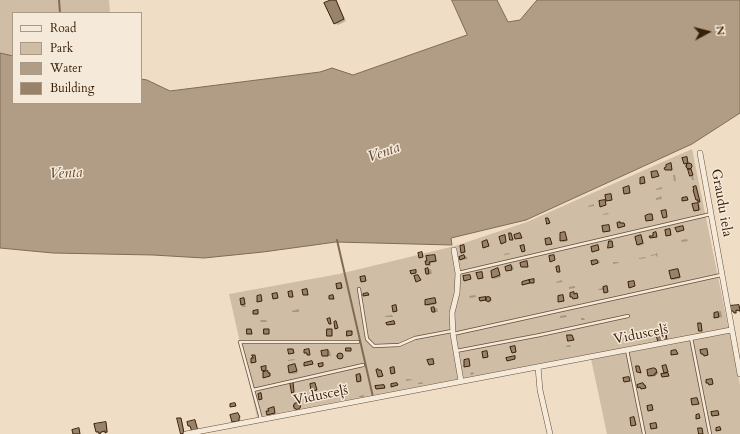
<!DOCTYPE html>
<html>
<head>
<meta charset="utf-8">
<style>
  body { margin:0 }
  #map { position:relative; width:740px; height:434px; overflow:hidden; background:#efddc5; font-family:Cardo,serif }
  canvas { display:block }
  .legend { position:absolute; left:12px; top:12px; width:130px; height:92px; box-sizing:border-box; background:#f5e9d9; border:1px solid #aa9985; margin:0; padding:5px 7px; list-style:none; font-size:12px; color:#3a2008 }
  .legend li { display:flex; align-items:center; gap:8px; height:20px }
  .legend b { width:20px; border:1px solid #aa9985 }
  .north { position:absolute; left:688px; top:12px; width:40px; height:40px; -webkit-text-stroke:3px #f5e9d9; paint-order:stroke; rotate:83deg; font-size:11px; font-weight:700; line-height:16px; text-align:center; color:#3a2008 }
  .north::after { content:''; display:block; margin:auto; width:14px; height:18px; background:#3a2008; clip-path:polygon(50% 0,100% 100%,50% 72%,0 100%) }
</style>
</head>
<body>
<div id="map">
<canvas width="740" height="434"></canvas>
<ul class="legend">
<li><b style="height:5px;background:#f5e9d9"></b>Road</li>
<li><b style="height:11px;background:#d0bda5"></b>Park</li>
<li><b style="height:11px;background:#b19d85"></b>Water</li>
<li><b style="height:11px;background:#98826a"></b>Building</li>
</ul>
<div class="north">N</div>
</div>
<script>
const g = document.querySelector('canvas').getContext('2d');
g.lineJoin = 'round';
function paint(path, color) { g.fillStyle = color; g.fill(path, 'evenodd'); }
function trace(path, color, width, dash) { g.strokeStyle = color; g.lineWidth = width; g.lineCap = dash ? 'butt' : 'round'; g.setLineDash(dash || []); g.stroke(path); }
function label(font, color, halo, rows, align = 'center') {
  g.font = font + ' Cardo,serif'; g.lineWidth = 3; g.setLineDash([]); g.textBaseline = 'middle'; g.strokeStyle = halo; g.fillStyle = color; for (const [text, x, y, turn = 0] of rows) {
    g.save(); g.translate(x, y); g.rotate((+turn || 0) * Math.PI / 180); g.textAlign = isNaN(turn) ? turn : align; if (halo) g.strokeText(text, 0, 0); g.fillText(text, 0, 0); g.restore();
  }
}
paint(new Path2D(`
  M 0,0 L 109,0 L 110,13 L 13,13 L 13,56 L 0,53 Z
  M 692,149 L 740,385 L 740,434 L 607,434 L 590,354 L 257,417 L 229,294 L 339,274 L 455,246 L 527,222 Z`), '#d0bda5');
const water = new Path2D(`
  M 452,0 L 497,0 L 508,22 L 520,20 L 537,0 L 740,0 L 740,113 L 692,144 L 526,220 L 451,238 L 452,245 L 336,242 L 263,252 L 204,258 L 153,255 L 53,253 L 0,248 L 0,53 L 13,56 L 13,103 L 141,103 L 141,79 L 147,80 L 170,91 L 320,72 L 332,68 L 353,75 L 467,35 Z`);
paint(water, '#b19d85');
trace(water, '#816b53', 1);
paint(new Path2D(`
  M 333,0 L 337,2 L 346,21 L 338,25 L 335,23 Z
  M 687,158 L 688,163 L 690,163 L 694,180 L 692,180 L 688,164 L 684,164 Z
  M 673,175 L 675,175 L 676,181 L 674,181 Z
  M 662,187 L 662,189 L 656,190 L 656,189 Z
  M 696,187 L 697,189 L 700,201 L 698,201 L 696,200 Z
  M 660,196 L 661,196 L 662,199 L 656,200 L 656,198 L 660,197 Z
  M 594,204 L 594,206 L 588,207 L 588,206 Z
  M 699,204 L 701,210 L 695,211 L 693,205 Z
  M 608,213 L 609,214 L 603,215 L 603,214 Z
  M 565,233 L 568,241 L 563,242 L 561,240 Z
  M 641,236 L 644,244 L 639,246 L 637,244 Z
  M 687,239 L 688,241 L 682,242 L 681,240 Z
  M 657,252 L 658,258 L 656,255 L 651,256 L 651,255 L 656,254 Z
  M 509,253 L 510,254 L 504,255 L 504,254 Z
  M 435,256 L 437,262 L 430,263 L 431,266 L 429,266 L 427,265 L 429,262 Z
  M 466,256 L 468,259 L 460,260 L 460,258 Z
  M 645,257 L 646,258 L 639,259 L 639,258 Z
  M 599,260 L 600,263 L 593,264 L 593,262 Z
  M 613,262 L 618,262 L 619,263 L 613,264 Z
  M 513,266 L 514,269 L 507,271 L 506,267 Z
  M 431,269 L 432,274 L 427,274 L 426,270 Z
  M 498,269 L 501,277 L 494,279 L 493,277 Z
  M 678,270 L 681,278 L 673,280 L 672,278 Z
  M 562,280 L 562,282 L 556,283 L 556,282 Z
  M 575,286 L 575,288 L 569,289 L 569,287 Z
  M 607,287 L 608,292 L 605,293 L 604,290 L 599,290 L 598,289 Z
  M 475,295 L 476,297 L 470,298 L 469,296 Z
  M 491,297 L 492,301 L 488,303 L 487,300 L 481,301 L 480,298 Z
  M 435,299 L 437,304 L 428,306 L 426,304 Z
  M 241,300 L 244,300 L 246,307 L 242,307 Z
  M 740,306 L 740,312 L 737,310 L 737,314 L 731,310 L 730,307 Z
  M 432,308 L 437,308 L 438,312 L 433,312 Z
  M 299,309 L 299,312 L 292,312 L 292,311 Z
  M 719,311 L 721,311 L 722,317 L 716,318 L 715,314 L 719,313 Z
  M 392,315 L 393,317 L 385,317 L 385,316 Z
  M 566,315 L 567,317 L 560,318 L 560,316 Z
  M 581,318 L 584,318 L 585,320 L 581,320 Z
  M 260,320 L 266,320 L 267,322 L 261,322 Z
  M 570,345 L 571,347 L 566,347 L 566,346 Z
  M 322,351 L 330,351 L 331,356 L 323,356 Z
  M 339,354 L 342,354 L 343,359 L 340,359 Z
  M 294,359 L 295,360 L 288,361 L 288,360 Z
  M 295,365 L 298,373 L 292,374 L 290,372 Z
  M 656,370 L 658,374 L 656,375 L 656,376 L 651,377 L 649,376 Z
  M 473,372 L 474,374 L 471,375 L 470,373 Z
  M 357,376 L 362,376 L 361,381 L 357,382 Z
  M 406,379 L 411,379 L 412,382 L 411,380 L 406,381 Z
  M 422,382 L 423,384 L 418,384 L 418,383 Z
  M 364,395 L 364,397 L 359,397 L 359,396 Z
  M295 406a3 3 0 1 1 6 0a3 3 0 1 1-6 0Z
  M 274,409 L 276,415 L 269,416 L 268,414 Z
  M 237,414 L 241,419 L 240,419 L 240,422 L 234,423 L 233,421 Z
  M 181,419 L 182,420 L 185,434 L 182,434 Z
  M 105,423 L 107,425 L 108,433 L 106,432 L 98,433 L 97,432 Z`), '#0003');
trace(new Path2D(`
  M 59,0 L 60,13
  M 337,240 L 373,397`), '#816b53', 2);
const building = new Path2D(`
  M 331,0 L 336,0 L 344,19 L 334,24 L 324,3 Z
  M 687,157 L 688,163 L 684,164 L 682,158 Z
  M 671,163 L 672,170 L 665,170 L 664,168 L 666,167 L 666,165 Z
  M686 166a3 3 0 1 1 6 0a3 3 0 1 1-6 0Z
  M 688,169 L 691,169 L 693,175 L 690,176 Z
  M 657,171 L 659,176 L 652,178 L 651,172 Z
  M 644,177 L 645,183 L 640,184 L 640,178 Z
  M 629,186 L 630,193 L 624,194 L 623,188 Z
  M 696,186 L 700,202 L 698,202 L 698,200 L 696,200 L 693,190 L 694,189 L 693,187 Z
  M 611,194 L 612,200 L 606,201 L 605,195 Z
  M 687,197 L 688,200 L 682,201 L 682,198 Z
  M 605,200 L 606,205 L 600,207 L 599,201 Z
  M 698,203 L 699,210 L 694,211 L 692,204 Z
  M 666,210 L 667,217 L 663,218 L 661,211 Z
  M 649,214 L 652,214 L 653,220 L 646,221 L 645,216 Z
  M 546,218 L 548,218 L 550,223 L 547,224 Z
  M 620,222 L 620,223 L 624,223 L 625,226 L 618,228 L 617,223 Z
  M 609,225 L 610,231 L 603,232 L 602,226 Z
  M 683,226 L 684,230 L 677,232 L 675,228 Z
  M 670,229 L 671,235 L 666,236 L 665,230 Z
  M 565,232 L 567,240 L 560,241 L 560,233 Z
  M 656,232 L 657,237 L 650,238 L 649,236 L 653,236 L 653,233 Z
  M 509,233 L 511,233 L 513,240 L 510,240 Z
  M 520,233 L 522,238 L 515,239 L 514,235 Z
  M 505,235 L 506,242 L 501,244 L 499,237 Z
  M 641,235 L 643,243 L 637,245 L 635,237 Z
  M 550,238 L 552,244 L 546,245 L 545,239 Z
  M 487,240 L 489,246 L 483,248 L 482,242 Z
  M 609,241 L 612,241 L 613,247 L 608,248 Z
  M 464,245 L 465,252 L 461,253 L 460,246 Z
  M 524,245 L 525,251 L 522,252 L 520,246 Z
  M 598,245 L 599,250 L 592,252 L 591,247 Z
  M 422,252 L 423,257 L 419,258 L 418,253 Z
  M 435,255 L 436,261 L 429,262 L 430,264 L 426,265 L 425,261 L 427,261 L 426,256 Z
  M 464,255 L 465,258 L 460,260 L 459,257 Z
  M 554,255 L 555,260 L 550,262 L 549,256 Z
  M 597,260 L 598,263 L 592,265 L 591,261 Z
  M 527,261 L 528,267 L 521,267 L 520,263 Z
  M 511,265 L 512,270 L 506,271 L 505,267 Z
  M 559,266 L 560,272 L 557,272 L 556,267 Z
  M 428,268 L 429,274 L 426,274 L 425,269 Z
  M 498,268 L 500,275 L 492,278 L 491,271 Z
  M 678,269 L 680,277 L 671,279 L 669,271 Z
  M 416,270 L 416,273 L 411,274 L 410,271 Z
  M 482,272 L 483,278 L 478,279 L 476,273 Z
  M 418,275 L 421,280 L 416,282 L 414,276 Z
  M 470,275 L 471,279 L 464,281 L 463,276 Z
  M 365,276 L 366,281 L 361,282 L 360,277 Z
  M 534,279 L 534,283 L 530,283 L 529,280 Z
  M 529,280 L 530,283 L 522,285 L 522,282 Z
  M 634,281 L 635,286 L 629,288 L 628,282 Z
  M 341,283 L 342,288 L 337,289 L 336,284 Z
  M 607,286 L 608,292 L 604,293 L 603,287 Z
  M 307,289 L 308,295 L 303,295 L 302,290 Z
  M 292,291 L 293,297 L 289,297 L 288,292 Z
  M 574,292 L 574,294 L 577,293 L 578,298 L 573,299 L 572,297 L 570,297 L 570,293 Z
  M 277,293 L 278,298 L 273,299 L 272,294 Z
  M 368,293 L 369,295 L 363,296 L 363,294 Z
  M 261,295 L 262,301 L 257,302 L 257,296 Z
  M 333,295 L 334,299 L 329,299 L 329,296 Z
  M 563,295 L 564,301 L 558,302 L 558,296 Z
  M485.5 299a2.5 2.5 0 1 1 5 0a2.5 2.5 0 1 1-5 0Z
  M 486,297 L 486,300 L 480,301 L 479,298 Z
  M 244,298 L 245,304 L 241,305 L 240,299 Z
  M 435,298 L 436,303 L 425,305 L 425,300 Z
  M 396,305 L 397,311 L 393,312 L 392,306 Z
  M 739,305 L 740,311 L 736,310 L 736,313 L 734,313 L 733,311 L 730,311 L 729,306 Z
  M 434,307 L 435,312 L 432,312 L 431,308 Z
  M 258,310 L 258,314 L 253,314 L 253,311 Z
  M 718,312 L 719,317 L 714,318 L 714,313 Z
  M 330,318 L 331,324 L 329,324 L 327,319 Z
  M 336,321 L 338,328 L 335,329 L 334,322 Z
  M 394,321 L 395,324 L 387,325 L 386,323 Z
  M 698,323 L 701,323 L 702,331 L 699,331 Z
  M 247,329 L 251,329 L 252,334 L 247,334 Z
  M 264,329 L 269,329 L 269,334 L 264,334 Z
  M 327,329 L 332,329 L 332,336 L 327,336 Z
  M 347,331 L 352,331 L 352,335 L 347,336 Z
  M 666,333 L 667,340 L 658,342 L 656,335 Z
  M 567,335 L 572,335 L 574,340 L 568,341 Z
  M 515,346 L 516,352 L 512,353 L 510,347 Z
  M 346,348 L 351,348 L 351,351 L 346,351 Z
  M 288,349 L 293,349 L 294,353 L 289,354 Z
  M 309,349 L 310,355 L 307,355 L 307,353 L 304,353 L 304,350 Z
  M 707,349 L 708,355 L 704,356 L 703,354 L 701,354 L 700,350 Z
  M 328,350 L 328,356 L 322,356 L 321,351 Z
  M 676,350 L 678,354 L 671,355 L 671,351 Z
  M 487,351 L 488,357 L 483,358 L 482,352 Z
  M337 356a3 3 0 1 1 6 0a3 3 0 1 1-6 0Z
  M 252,355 L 255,355 L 256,362 L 251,363 L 251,358 L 253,358 Z
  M 515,356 L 515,359 L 507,361 L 506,358 Z
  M 433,359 L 434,364 L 429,365 L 427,360 Z
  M 469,359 L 470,366 L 464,367 L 464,360 Z
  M 312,361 L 313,364 L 304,366 L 304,363 Z
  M 323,363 L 323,366 L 319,367 L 318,364 Z
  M 295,364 L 297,371 L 289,373 L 288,366 Z
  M 666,365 L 668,372 L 664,373 L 662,366 Z
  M 266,366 L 266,370 L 262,371 L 261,367 Z
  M 636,366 L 639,366 L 641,373 L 637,372 Z
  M 394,367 L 395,373 L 391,374 L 390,368 Z
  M 654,368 L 656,369 L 657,373 L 655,373 L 655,375 L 648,376 L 647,370 Z
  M 378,369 L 378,370 L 381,370 L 383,376 L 378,377 L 376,370 Z
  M 268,371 L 268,373 L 270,373 L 270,376 L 263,378 L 263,372 Z
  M 668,373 L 669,376 L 662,377 L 661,374 Z
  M 360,374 L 361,381 L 357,382 L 356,375 Z
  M 629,377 L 630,381 L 624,382 L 623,378 Z
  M 712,379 L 713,384 L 709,385 L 708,383 L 706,383 L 706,380 Z
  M 290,382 L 293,382 L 294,392 L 292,393 Z
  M 315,383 L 317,390 L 311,391 L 310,384 Z
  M 397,383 L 398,385 L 391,387 L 391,384 Z
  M 643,383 L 644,385 L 645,385 L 646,388 L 641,389 L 640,387 L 638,388 L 637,385 Z
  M 384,385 L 385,388 L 376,389 L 375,386 Z
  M 261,393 L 262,399 L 259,400 L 258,394 Z
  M 697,398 L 699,404 L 692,405 L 691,399 Z
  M293.5 406a3.5 3.5 0 1 1 7 0a3.5 3.5 0 1 1-7 0Z
  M 235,403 L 236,406 L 230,407 L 230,404 Z
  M 652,405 L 653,410 L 648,411 L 647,406 Z
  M 274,407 L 275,413 L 267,415 L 266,411 L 269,411 L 268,409 Z
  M 718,411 L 719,415 L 712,416 L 711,412 Z
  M 238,413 L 240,417 L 239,418 L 239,421 L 232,422 L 230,415 Z
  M 699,414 L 700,418 L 696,419 L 696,415 Z
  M 634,417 L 636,425 L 631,426 L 630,418 Z
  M 177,418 L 181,418 L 184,433 L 181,434 Z
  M 195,420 L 198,431 L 192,432 L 190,426 L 188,426 L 187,422 Z
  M 106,422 L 107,432 L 105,433 L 105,431 L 101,432 L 101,433 L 99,434 L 99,432 L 96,432 L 94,424 Z
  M 656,423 L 657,428 L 651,429 L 650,424 Z
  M 720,427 L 721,430 L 716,431 L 716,428 Z
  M 79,428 L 80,434 L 73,434 L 72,430 Z
  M 698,428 L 702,428 L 703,434 L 699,434 Z`);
paint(building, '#98826a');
trace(building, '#3a2008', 1);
const service = new Path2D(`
  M 458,273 L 711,214
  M 359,289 L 367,339 L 374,346 L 399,345 L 415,338 L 452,331
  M 453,334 L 721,275
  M 691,338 L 710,434
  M 627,350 L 644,434
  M 456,351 L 540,335 L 628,316
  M 253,390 L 363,365
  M 261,419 L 240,342 L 358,342`);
const minor = new Path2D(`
  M 700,153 L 740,374
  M 454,250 L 458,273 L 457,293 L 452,313 L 453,334 L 461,381
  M 538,367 L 540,390 L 550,434
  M 186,434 L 731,330`);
trace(service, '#674f37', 4);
trace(minor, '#674f37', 6);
trace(service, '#f5e9d9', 2.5);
trace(minor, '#f5e9d9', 5);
label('14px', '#3a2008', '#f5e9d9', [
  ["Graudu iela",721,203,80],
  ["Vidusceļš",641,335,-11],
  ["Vidusceļš",321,396,-11]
]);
label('italic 15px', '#644c34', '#f5e9d9', [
  ["Venta",384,153,-19],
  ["Venta",66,174,-3]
]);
</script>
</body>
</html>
